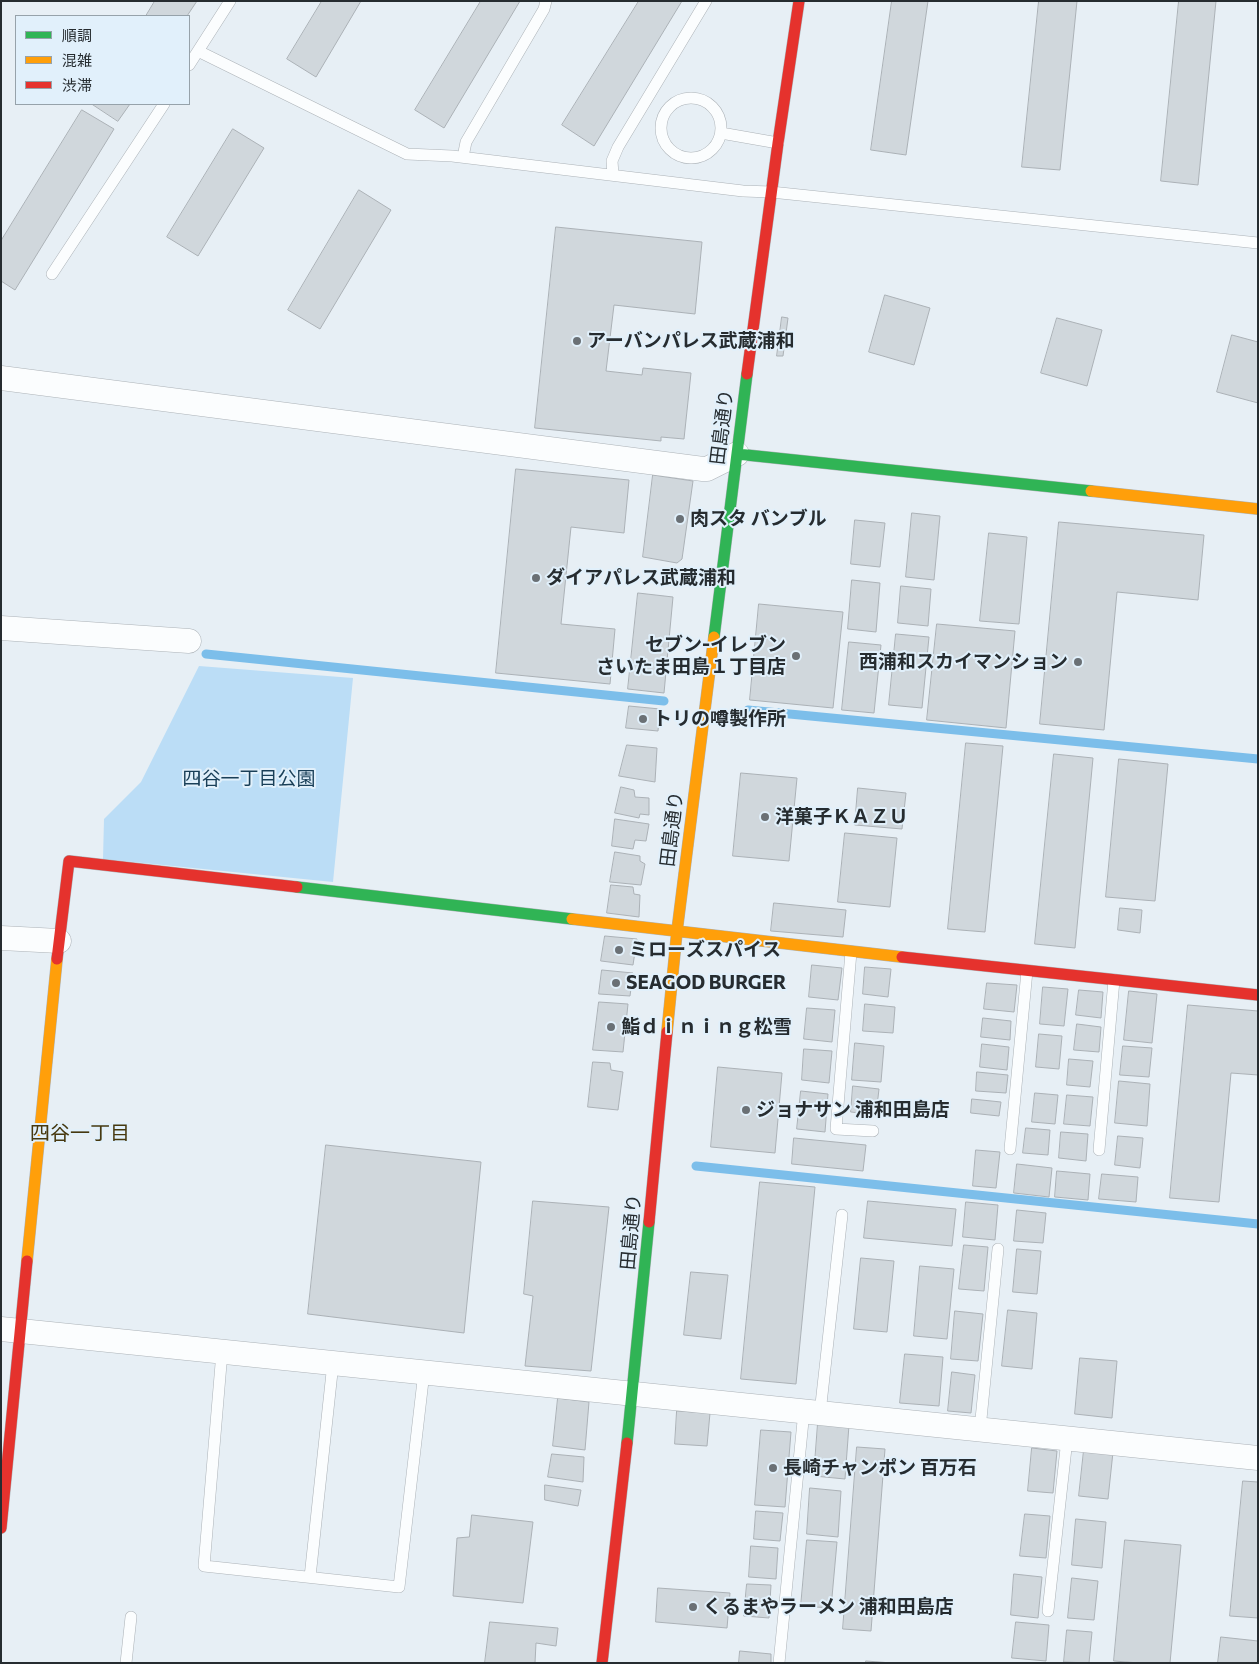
<!DOCTYPE html>
<html>
<head>
<meta charset="utf-8">
<style>
  body { margin:0 }
  #map { position:relative; width:1259px; height:1664px; overflow:hidden; background:#e7eff5; font-family:Commissioner,"Noto Sans JP",sans-serif }
  canvas { display:block }
  .frame { position:absolute; inset:0; border:2px solid #262c30; pointer-events:none }
  .legend { position:absolute; left:15px; top:15px; width:175px; height:90px; box-sizing:border-box; background:#e1f0fb; border:1px solid #96a2aa; margin:0; padding:6px 9px; list-style:none; font-size:15px; color:#262c30 }
  .legend li { display:flex; align-items:center; gap:10px; height:25px }
  .legend b { width:25px; border:1px solid #96a2aa }
</style>
</head>
<body>
<div id="map">
<canvas width="1259" height="1664"></canvas>
<div class="frame"></div>
<ul class="legend">
<li><b style="height:6px;background:#30b455"></b>順調</li>
<li><b style="height:6px;background:#ff9f0a"></b>混雑</li>
<li><b style="height:6px;background:#e5322d"></b>渋滞</li>
</ul>
</div>
<script>
const g = document.querySelector('canvas').getContext('2d');
g.lineJoin = 'round';
function paint(path, color) { g.fillStyle = color; g.fill(path, 'evenodd'); }
function trace(path, color, width, dash) { g.strokeStyle = color; g.lineWidth = width; g.lineCap = dash ? 'butt' : 'round'; g.setLineDash(dash || []); g.stroke(path); }
function label(font, color, halo, rows, align = 'center') {
  g.font = font + ' Commissioner,"Noto Sans JP",sans-serif'; g.lineWidth = 4; g.setLineDash([]); g.textBaseline = 'middle'; g.strokeStyle = halo; g.fillStyle = color; for (const [text, x, y, turn = 0] of rows) {
    g.save(); g.translate(x, y); g.rotate((+turn || 0) * Math.PI / 180); g.textAlign = isNaN(turn) ? turn : align; if (halo) g.strokeText(text, 0, 0); g.fillText(text, 0, 0); g.restore();
  }
}
paint(new Path2D(`
  M 199,666 L 353,678 L 333,882 L 103,859 L 104,819 L 141,782 Z`), '#bbddf6');
trace(new Path2D(`
  M 206,654 L 664,701
  M 748,710 L 1258,759
  M 696,1166 L 1258,1224`), '#7cbeea', 9);
const building = new Path2D(`
  M 155,1 L 197,1 L 187,16 L 146,16 Z
  M 322,1 L 361,1 L 316,77 L 287,59 Z
  M 481,1 L 520,1 L 444,128 L 415,110 Z
  M 639,1 L 682,1 L 594,146 L 562,125 Z
  M 892,1 L 928,1 L 906,155 L 871,150 Z
  M 1039,1 L 1077,1 L 1060,170 L 1022,167 Z
  M 1179,1 L 1216,1 L 1198,185 L 1161,181 Z
  M 92,104 L 130,104 L 118,121 Z
  M 82,110 L 114,129 L 15,290 L 1,281 L 1,241 Z
  M 233,129 L 264,148 L 198,256 L 167,237 Z
  M 359,190 L 391,210 L 320,329 L 288,310 Z
  M 556,227 L 702,242 L 695,314 L 614,305 L 606,371 L 642,375 L 643,368 L 691,373 L 684,439 L 661,437 L 661,441 L 535,428 Z
  M 885,295 L 930,308 L 914,365 L 869,352 Z
  M 782,317 L 788,318 L 783,356 L 777,356 Z
  M 1057,318 L 1102,330 L 1087,386 L 1041,373 Z
  M 1232,335 L 1258,342 L 1258,403 L 1217,392 Z
  M 516,469 L 629,480 L 624,533 L 571,527 L 561,624 L 615,629 L 610,684 L 496,673 Z
  M 653,475 L 693,481 L 682,559 L 677,563 L 643,557 Z
  M 912,513 L 940,516 L 934,580 L 906,577 Z
  M 855,520 L 885,523 L 880,567 L 851,564 Z
  M 1059,522 L 1204,535 L 1198,600 L 1117,592 L 1104,730 L 1040,724 Z
  M 989,533 L 1027,537 L 1019,624 L 980,621 Z
  M 852,580 L 880,583 L 876,632 L 848,629 Z
  M 901,586 L 931,589 L 928,626 L 898,623 Z
  M 638,593 L 673,597 L 664,693 L 628,689 Z
  M 759,604 L 843,612 L 833,708 L 750,700 Z
  M 937,624 L 1015,631 L 1006,728 L 927,720 Z
  M 896,634 L 929,637 L 922,708 L 889,705 Z
  M 849,642 L 881,645 L 874,713 L 842,710 Z
  M 629,706 L 660,709 L 658,731 L 626,728 Z
  M 966,743 L 1003,746 L 985,932 L 948,929 Z
  M 627,745 L 657,748 L 655,782 L 619,776 Z
  M 1054,754 L 1093,758 L 1075,948 L 1035,944 Z
  M 1119,759 L 1168,764 L 1155,901 L 1106,897 Z
  M 741,773 L 797,778 L 789,861 L 733,856 Z
  M 621,787 L 634,790 L 635,797 L 649,798 L 649,815 L 640,814 L 639,818 L 615,813 Z
  M 858,788 L 906,793 L 902,829 L 855,825 Z
  M 615,819 L 649,824 L 646,841 L 635,840 L 633,849 L 612,846 Z
  M 845,833 L 897,838 L 890,907 L 838,902 Z
  M 615,852 L 640,856 L 640,861 L 645,864 L 641,885 L 610,882 Z
  M 611,885 L 633,887 L 634,894 L 640,895 L 639,917 L 607,913 Z
  M 774,903 L 846,910 L 843,937 L 771,931 Z
  M 1120,908 L 1142,910 L 1140,933 L 1118,930 Z
  M 605,936 L 637,939 L 633,965 L 601,961 Z
  M 812,965 L 842,968 L 838,1000 L 809,997 Z
  M 865,967 L 891,969 L 888,997 L 863,994 Z
  M 602,970 L 633,973 L 630,996 L 599,994 Z
  M 987,983 L 1017,985 L 1014,1012 L 984,1009 Z
  M 1043,987 L 1068,989 L 1064,1026 L 1040,1024 Z
  M 1079,990 L 1103,992 L 1101,1018 L 1076,1015 Z
  M 1129,991 L 1157,994 L 1152,1043 L 1124,1040 Z
  M 599,1002 L 628,1004 L 623,1052 L 593,1050 Z
  M 865,1004 L 895,1007 L 893,1033 L 863,1031 Z
  M 1188,1005 L 1258,1011 L 1258,1075 L 1231,1073 L 1219,1202 L 1170,1198 Z
  M 807,1008 L 835,1010 L 832,1042 L 804,1039 Z
  M 983,1018 L 1011,1021 L 1010,1040 L 981,1037 Z
  M 1077,1024 L 1101,1027 L 1099,1052 L 1074,1050 Z
  M 1039,1034 L 1062,1036 L 1059,1069 L 1036,1067 Z
  M 855,1043 L 884,1046 L 881,1082 L 852,1080 Z
  M 982,1044 L 1009,1047 L 1007,1070 L 980,1067 Z
  M 1123,1046 L 1152,1048 L 1149,1077 L 1120,1075 Z
  M 804,1049 L 832,1051 L 829,1083 L 802,1080 Z
  M 1069,1059 L 1093,1061 L 1090,1087 L 1067,1085 Z
  M 593,1062 L 610,1063 L 611,1070 L 623,1072 L 618,1110 L 588,1107 Z
  M 718,1067 L 782,1073 L 775,1153 L 711,1147 Z
  M 977,1072 L 1008,1075 L 1006,1093 L 976,1091 Z
  M 1119,1081 L 1150,1084 L 1147,1126 L 1115,1123 Z
  M 853,1086 L 879,1089 L 876,1115 L 851,1112 Z
  M 801,1091 L 828,1094 L 825,1132 L 797,1129 Z
  M 1035,1093 L 1058,1095 L 1055,1124 L 1032,1122 Z
  M 1067,1095 L 1093,1097 L 1090,1126 L 1064,1124 Z
  M 972,1099 L 1001,1102 L 999,1116 L 971,1113 Z
  M 1026,1128 L 1050,1130 L 1048,1155 L 1023,1153 Z
  M 1061,1132 L 1088,1134 L 1086,1161 L 1059,1158 Z
  M 1118,1136 L 1143,1138 L 1140,1168 L 1115,1165 Z
  M 794,1138 L 866,1145 L 863,1171 L 792,1164 Z
  M 326,1145 L 481,1162 L 464,1333 L 308,1314 Z
  M 976,1150 L 1000,1152 L 996,1188 L 973,1186 Z
  M 1017,1164 L 1052,1168 L 1049,1197 L 1014,1193 Z
  M 1057,1171 L 1090,1174 L 1088,1200 L 1055,1197 Z
  M 1102,1174 L 1138,1177 L 1136,1202 L 1099,1199 Z
  M 760,1182 L 815,1187 L 796,1384 L 741,1379 Z
  M 533,1201 L 609,1207 L 591,1371 L 525,1366 L 533,1296 L 524,1294 Z
  M 868,1201 L 956,1209 L 952,1246 L 864,1238 Z
  M 966,1202 L 998,1205 L 995,1240 L 963,1237 Z
  M 1017,1210 L 1046,1213 L 1043,1243 L 1014,1241 Z
  M 964,1245 L 988,1247 L 984,1291 L 959,1289 Z
  M 1017,1249 L 1041,1251 L 1037,1294 L 1013,1292 Z
  M 861,1258 L 894,1261 L 887,1332 L 854,1329 Z
  M 920,1266 L 954,1269 L 947,1339 L 914,1336 Z
  M 691,1272 L 728,1275 L 721,1339 L 684,1335 Z
  M 1008,1310 L 1037,1313 L 1032,1369 L 1002,1366 Z
  M 955,1311 L 983,1314 L 978,1361 L 951,1359 Z
  M 905,1354 L 943,1357 L 939,1406 L 900,1403 Z
  M 1080,1358 L 1117,1361 L 1112,1418 L 1075,1414 Z
  M 952,1372 L 975,1375 L 971,1413 L 948,1411 Z
  M 558,1398 L 589,1402 L 585,1450 L 553,1446 Z
  M 677,1411 L 710,1413 L 707,1446 L 675,1444 Z
  M 818,1423 L 849,1425 L 845,1479 L 814,1476 Z
  M 761,1430 L 791,1432 L 785,1507 L 755,1505 Z
  M 857,1447 L 885,1449 L 871,1631 L 843,1629 Z
  M 1032,1448 L 1057,1451 L 1053,1493 L 1028,1491 Z
  M 1084,1450 L 1113,1452 L 1108,1499 L 1079,1496 Z
  M 552,1454 L 584,1457 L 583,1482 L 548,1477 Z
  M 1243,1481 L 1258,1482 L 1258,1618 L 1230,1616 Z
  M 545,1485 L 581,1490 L 578,1506 L 545,1500 Z
  M 810,1488 L 841,1491 L 838,1537 L 807,1534 Z
  M 756,1511 L 783,1513 L 780,1541 L 754,1539 Z
  M 1025,1514 L 1050,1516 L 1046,1558 L 1020,1556 Z
  M 472,1515 L 533,1522 L 523,1603 L 453,1596 L 457,1538 L 469,1537 Z
  M 1076,1519 L 1106,1522 L 1102,1568 L 1072,1565 Z
  M 807,1540 L 837,1542 L 831,1608 L 801,1606 Z
  M 1125,1540 L 1181,1545 L 1170,1663 L 1139,1663 L 1114,1661 Z
  M 751,1546 L 778,1548 L 776,1579 L 749,1577 Z
  M 1014,1574 L 1042,1577 L 1038,1618 L 1011,1615 Z
  M 1072,1578 L 1098,1581 L 1094,1620 L 1068,1618 Z
  M 747,1584 L 771,1585 L 769,1618 L 744,1616 Z
  M 658,1588 L 730,1593 L 727,1628 L 656,1622 Z
  M 490,1622 L 558,1628 L 556,1646 L 536,1643 L 535,1663 L 485,1663 Z
  M 1016,1622 L 1049,1625 L 1046,1661 L 1012,1658 Z
  M 1067,1630 L 1092,1632 L 1089,1663 L 1064,1662 Z
  M 1221,1637 L 1258,1641 L 1258,1663 L 1218,1663 Z
  M 740,1651 L 771,1654 L 771,1663 L 739,1663 Z
  M 866,1661 L 892,1663 L 866,1663 Z`);
paint(building, '#d0d7dc');
trace(building, '#abb1b6', 1);
const lane = new Path2D(`
  M 198,51 L 407,154 L 452,156 L 743,191 L 771,192 L 1258,243
  M 189,65 L 230,1
  M661 128a30 30 0 1 1 60 0a30 30 0 1 1-60 0Z
  M 721,133 L 778,143
  M 463,157 L 466,142 L 544,9 L 546,1
  M 613,175 L 612,161 L 618,147 L 706,1
  M 52,274 L 164,104
  M 851,952 L 836,1129 L 873,1131
  M 1010,1149 L 1027,971
  M 1099,1150 L 1114,980
  M 222,1352 L 204,1566 L 399,1587 L 424,1372
  M 820,1413 L 842,1215
  M 980,1429 L 998,1249
  M 310,1577 L 333,1363
  M 1048,1611 L 1067,1439
  M 126,1663 L 131,1617
  M 779,1663 L 804,1411`);
const street = new Path2D(`
  M 1,378 L 703,469 L 707,469 L 737,454
  M 1,628 L 189,641
  M 1,938 L 59,941
  M 1,1329 L 1258,1458`);
const fast = new Path2D(`
  M 737,454 L 1091,491
  M 714,637 L 747,374
  M 297,887 L 572,919
  M 627,1443 L 649,1222`);
const slow = new Path2D(`
  M 1091,491 L 1258,509
  M 572,919 L 902,957
  M 667,1032 L 677,931 L 714,637
  M 27,1261 L 57,959`);
const jam = new Path2D(`
  M 747,374 L 778,143 L 799,1
  M 902,957 L 1258,995
  M 57,959 L 69,861 L 297,887
  M 649,1222 L 667,1032
  M 1,1528 L 27,1261
  M 602,1663 L 627,1443`);
trace(lane, '#acb2b7', 12);
trace(street, '#acb2b7', 25);
trace(fast, '#acb2b7', 12);
trace(slow, '#acb2b7', 12);
trace(jam, '#acb2b7', 12);
trace(lane, '#fbfdfe', 11);
trace(street, '#fbfdfe', 24);
trace(fast, '#30b455', 11);
trace(slow, '#ff9f0a', 11);
trace(jam, '#e5322d', 11);
for (const [x, y, r, color] of [
  [577,341,5,"#6a7075"],
  [680,519,5,"#6a7075"],
  [536,578,5,"#6a7075"],
  [796,656,5,"#6a7075"],
  [1078,662,5,"#6a7075"],
  [643,719,5,"#6a7075"],
  [765,817,5,"#6a7075"],
  [619,950,5,"#6a7075"],
  [616,983,5,"#6a7075"],
  [611,1027,5,"#6a7075"],
  [746,1110,5,"#6a7075"],
  [773,1468,5,"#6a7075"],
  [693,1607,5,"#6a7075"]
]) { const dot = new Path2D(); dot.arc(x, y, r, 0, 2 * Math.PI); g.fillStyle = color; g.fill(dot); trace(dot, '#e1f0fb', 2); }
label('bold 19px', '#262c30', '#e1f0fb', [
  ["アーバンパレス武蔵浦和",587,341],
  ["肉スタ バンブル",690,519],
  ["ダイアパレス武蔵浦和",546,578],
  ["セブン-イレブン",786,645,"right"],
  ["さいたま田島１丁目店",786,667,"right"],
  ["西浦和スカイマンション",1068,662,"right"],
  ["トリの噂製作所",653,719],
  ["洋菓子ＫＡＺＵ",775,817],
  ["ミローズスパイス",629,950],
  ["SEAGOD BURGER",626,983],
  ["鮨ｄｉｎｉｎｇ松雪",621,1027],
  ["ジョナサン 浦和田島店",756,1110],
  ["長崎チャンポン 百万石",783,1468],
  ["くるまやラーメン 浦和田島店",703,1607]
], 'left');
label('19px', '#262c30', '#e1f0fb', [
  ["田島通り",722,427,-83],
  ["田島通り",672,829,-83],
  ["田島通り",631,1232,-85]
]);
label('19px', '#193f58', '#e1f0fb', [
  ["四谷一丁目公園",249,779]
]);
label('20px', '#46380f', '#e1f0fb', [
  ["四谷一丁目",80,1133]
]);
</script>
</body>
</html>
